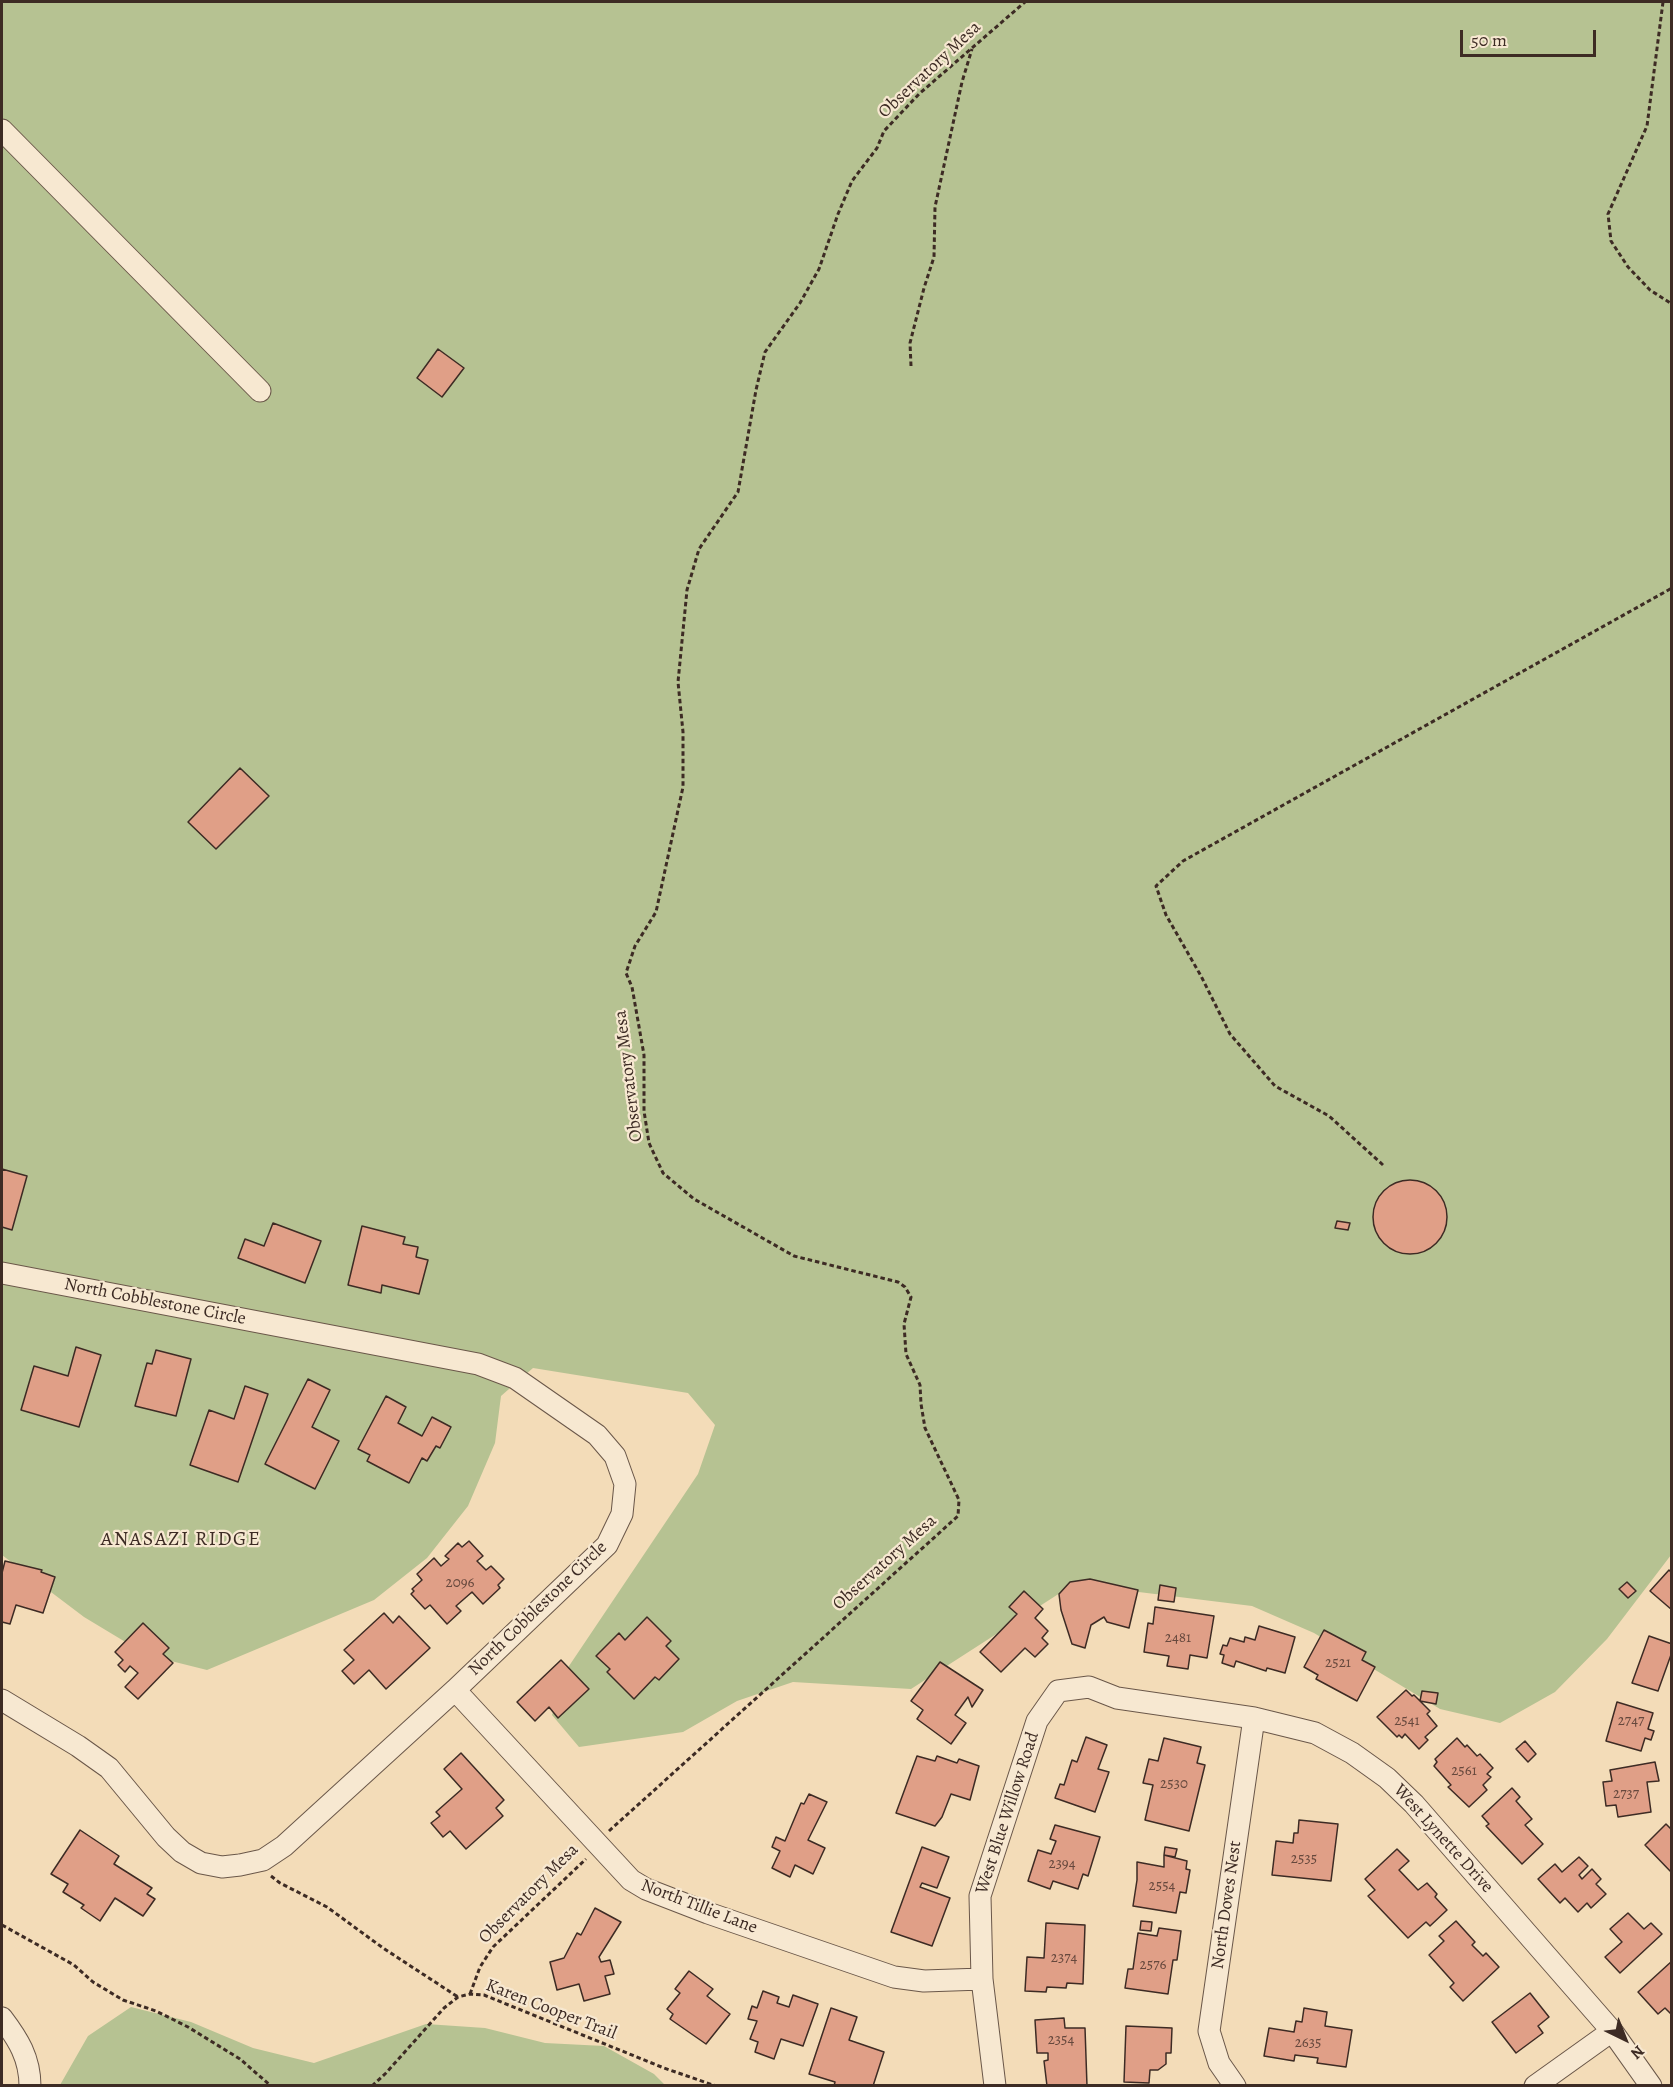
<!DOCTYPE html>
<html>
<head>
<meta charset="utf-8">
<style>
  body { margin:0 }
  #map { position:relative; width:1673px; height:2087px; overflow:hidden; background:#f3dcb8; font-family:Alegreya,serif }
  canvas { display:block }
  .frame { position:absolute; inset:0; border:3px solid #3d2b24; pointer-events:none }
  .north { position:absolute; left:1595px; top:2009px; width:60px; height:60px; -webkit-text-stroke:4px #f7e8d1; paint-order:stroke; rotate:137deg; font-size:16px; font-weight:700; line-height:24px; text-align:center; color:#3d2b24 }
  .north::after { content:''; display:block; margin:auto; width:21px; height:27px; background:#3d2b24; clip-path:polygon(50% 0,100% 100%,50% 72%,0 100%) }
  .scale { position:absolute; left:1460px; top:30px; width:136px; height:27px; box-sizing:border-box; border:3px solid #3d2b24; border-top:0; padding-left:8px; font-size:18px; line-height:21px; white-space:nowrap; color:#3d2b24; -webkit-text-stroke:4px #f7e8d1; paint-order:stroke }
</style>
</head>
<body>
<div id="map">
<canvas width="1673" height="2087"></canvas>
<div class="frame"></div>
<div class="north">N</div>
<div class="scale">50 m</div>
</div>
<script>
const g = document.querySelector('canvas').getContext('2d');
g.lineJoin = 'round';
function paint(path, color) { g.fillStyle = color; g.fill(path, 'evenodd'); }
function trace(path, color, width, dash) { g.strokeStyle = color; g.lineWidth = width; g.lineCap = dash ? 'butt' : 'round'; g.setLineDash(dash || []); g.stroke(path); }
function label(font, color, halo, rows, align = 'center') {
  g.font = font + ' Alegreya,serif'; g.lineWidth = 4.5; g.setLineDash([]); g.textBaseline = 'middle'; g.strokeStyle = halo; g.fillStyle = color; for (const [text, x, y, turn = 0] of rows) {
    g.save(); g.translate(x, y); g.rotate((+turn || 0) * Math.PI / 180); g.textAlign = isNaN(turn) ? turn : align; if (halo) g.strokeText(text, 0, 0); g.fillText(text, 0, 0); g.restore();
  }
}
paint(new Path2D(`
  M 2,2 L 1671,2 L 1671,1555 L 1607,1639 L 1555,1692 L 1500,1723 L 1440,1709 L 1314,1633 L 1252,1606 L 1074,1584 L 911,1689 L 793,1682 L 737,1701 L 683,1732 L 579,1747 L 552,1715 L 569,1666 L 698,1474 L 715,1425 L 688,1393 L 533,1368 L 501,1396 L 495,1443 L 468,1506 L 427,1558 L 374,1600 L 207,1670 L 147,1655 L 84,1617 L 2,1555 Z
  M 131,2007 L 191,2022 L 253,2048 L 314,2063 L 426,2024 L 485,2028 L 545,2043 L 604,2046 L 654,2074 L 665,2085 L 60,2085 L 88,2036 Z`), '#b6c292');
const building = new Path2D(`
  M 438,349 L 464,368 L 442,397 L 417,378 Z
  M 240,768 L 269,796 L 216,849 L 188,822 Z
  M 2,1169 L 27,1176 L 12,1230 L 2,1227 Z
  M1373 1217a37 37 0 1 1 74 0a37 37 0 1 1-74 0Z
  M 1337,1221 L 1350,1223 L 1348,1230 L 1335,1228 Z
  M 273,1223 L 321,1241 L 305,1283 L 238,1258 L 245,1239 L 264,1246 Z
  M 362,1226 L 405,1237 L 403,1244 L 418,1247 L 416,1257 L 428,1260 L 419,1294 L 382,1285 L 381,1293 L 348,1285 Z
  M 76,1347 L 101,1355 L 79,1427 L 21,1410 L 34,1366 L 68,1376 Z
  M 156,1350 L 191,1359 L 176,1416 L 135,1406 L 147,1363 L 152,1364 Z
  M 308,1379 L 330,1390 L 312,1427 L 339,1441 L 315,1489 L 265,1464 Z
  M 245,1386 L 268,1394 L 238,1482 L 190,1465 L 209,1410 L 234,1419 Z
  M 386,1396 L 406,1407 L 398,1423 L 422,1436 L 432,1417 L 451,1427 L 440,1448 L 436,1446 L 427,1461 L 422,1458 L 409,1483 L 367,1461 L 370,1455 L 358,1449 Z
  M 469,1541 L 483,1556 L 477,1561 L 486,1570 L 491,1566 L 504,1579 L 498,1585 L 500,1588 L 483,1604 L 472,1592 L 456,1606 L 461,1611 L 447,1624 L 430,1605 L 425,1609 L 411,1594 L 414,1591 L 412,1589 L 422,1580 L 417,1574 L 434,1558 L 441,1566 L 449,1559 L 445,1556 L 458,1543 L 462,1547 Z
  M 5,1561 L 42,1570 L 41,1572 L 55,1577 L 43,1613 L 16,1605 L 10,1624 L 2,1622 L 2,1573 Z
  M 1669,1570 L 1672,1573 L 1672,1610 L 1650,1591 Z
  M 1090,1579 L 1138,1590 L 1129,1628 L 1107,1622 L 1104,1617 L 1091,1625 L 1085,1648 L 1072,1644 L 1061,1610 L 1059,1594 L 1070,1582 Z
  M 1627,1582 L 1636,1591 L 1628,1598 L 1619,1589 Z
  M 1160,1585 L 1176,1588 L 1174,1602 L 1158,1600 Z
  M 1024,1591 L 1043,1609 L 1035,1618 L 1048,1631 L 1042,1638 L 1048,1644 L 1035,1657 L 1025,1648 L 1001,1672 L 980,1652 L 1017,1614 L 1009,1607 Z
  M 1155,1607 L 1214,1616 L 1207,1658 L 1190,1655 L 1188,1669 L 1167,1666 L 1169,1656 L 1144,1652 L 1148,1623 L 1153,1624 Z
  M 384,1613 L 393,1623 L 399,1616 L 430,1648 L 386,1689 L 369,1670 L 354,1684 L 342,1671 L 354,1660 L 344,1650 Z
  M 647,1617 L 671,1641 L 666,1646 L 679,1659 L 659,1680 L 655,1677 L 634,1699 L 607,1672 L 610,1669 L 596,1656 L 619,1633 L 625,1640 Z
  M 143,1623 L 169,1648 L 163,1654 L 173,1663 L 138,1699 L 125,1687 L 138,1673 L 130,1666 L 125,1672 L 118,1665 L 123,1660 L 115,1652 Z
  M 1259,1626 L 1295,1637 L 1285,1673 L 1267,1668 L 1266,1671 L 1236,1661 L 1234,1667 L 1222,1663 L 1224,1655 L 1220,1654 L 1223,1645 L 1227,1646 L 1230,1638 L 1244,1642 L 1245,1637 L 1255,1640 Z
  M 1324,1630 L 1366,1652 L 1362,1660 L 1375,1667 L 1357,1701 L 1316,1679 L 1318,1675 L 1304,1667 Z
  M 1649,1636 L 1672,1644 L 1672,1652 L 1658,1691 L 1632,1683 Z
  M 561,1660 L 589,1689 L 558,1718 L 549,1707 L 535,1721 L 517,1702 Z
  M 940,1662 L 983,1690 L 972,1707 L 968,1697 L 955,1715 L 966,1723 L 951,1744 L 917,1719 L 923,1710 L 911,1701 Z
  M 1406,1690 L 1412,1696 L 1414,1695 L 1430,1711 L 1427,1714 L 1437,1726 L 1425,1737 L 1428,1740 L 1419,1749 L 1405,1734 L 1402,1738 L 1399,1735 L 1397,1737 L 1377,1717 Z
  M 1422,1691 L 1438,1693 L 1436,1704 L 1420,1701 Z
  M 1617,1702 L 1653,1713 L 1648,1729 L 1654,1731 L 1651,1740 L 1645,1738 L 1641,1751 L 1606,1741 Z
  M 1086,1737 L 1107,1745 L 1098,1769 L 1109,1772 L 1095,1812 L 1055,1798 L 1060,1784 L 1064,1785 L 1072,1760 L 1077,1762 Z
  M 1164,1738 L 1201,1747 L 1197,1763 L 1205,1765 L 1189,1831 L 1145,1820 L 1153,1785 L 1143,1783 L 1149,1759 L 1158,1761 Z
  M 1457,1738 L 1465,1747 L 1467,1745 L 1477,1756 L 1480,1754 L 1493,1768 L 1487,1774 L 1491,1777 L 1483,1785 L 1487,1790 L 1469,1807 L 1448,1787 L 1451,1785 L 1434,1766 L 1437,1762 L 1435,1759 Z
  M 1525,1741 L 1536,1754 L 1528,1762 L 1516,1749 Z
  M 461,1753 L 504,1800 L 496,1808 L 503,1816 L 466,1849 L 450,1831 L 443,1837 L 431,1823 L 440,1816 L 436,1812 L 462,1789 L 444,1769 Z
  M 917,1756 L 935,1761 L 937,1756 L 957,1763 L 959,1759 L 979,1766 L 970,1800 L 951,1794 L 942,1817 L 935,1826 L 896,1813 Z
  M 1655,1762 L 1659,1781 L 1647,1782 L 1651,1812 L 1618,1817 L 1616,1805 L 1606,1806 L 1603,1782 L 1612,1781 L 1610,1770 Z
  M 1512,1788 L 1520,1797 L 1516,1801 L 1532,1819 L 1525,1825 L 1543,1844 L 1522,1864 L 1486,1826 L 1489,1824 L 1482,1816 Z
  M 809,1794 L 827,1802 L 808,1840 L 825,1848 L 813,1874 L 795,1865 L 790,1877 L 772,1868 L 780,1851 L 772,1847 L 776,1837 L 785,1841 L 801,1803 L 804,1804 Z
  M 1299,1820 L 1338,1824 L 1331,1881 L 1272,1875 L 1276,1841 L 1293,1843 L 1294,1833 L 1298,1833 Z
  M 1666,1824 L 1672,1830 L 1672,1873 L 1645,1845 Z
  M 1055,1825 L 1100,1837 L 1088,1876 L 1083,1874 L 1078,1889 L 1053,1881 L 1050,1889 L 1028,1881 L 1038,1850 L 1051,1854 L 1056,1841 L 1050,1839 Z
  M 80,1830 L 119,1856 L 114,1864 L 152,1888 L 147,1894 L 155,1899 L 143,1916 L 115,1898 L 100,1921 L 81,1908 L 84,1905 L 63,1892 L 68,1884 L 51,1874 Z
  M 922,1847 L 949,1857 L 937,1888 L 922,1883 L 920,1887 L 950,1898 L 932,1946 L 891,1932 Z
  M 1165,1847 L 1177,1849 L 1175,1857 L 1164,1855 Z
  M 1397,1849 L 1409,1861 L 1399,1870 L 1418,1890 L 1427,1883 L 1437,1894 L 1435,1897 L 1447,1910 L 1430,1926 L 1426,1922 L 1408,1938 L 1368,1896 L 1375,1890 L 1365,1879 Z
  M 1164,1855 L 1187,1861 L 1186,1869 L 1190,1870 L 1186,1893 L 1180,1892 L 1176,1913 L 1133,1906 L 1137,1880 L 1137,1862 L 1164,1867 Z
  M 1579,1857 L 1588,1866 L 1579,1875 L 1582,1879 L 1592,1869 L 1601,1879 L 1596,1884 L 1606,1894 L 1591,1908 L 1587,1903 L 1578,1912 L 1565,1898 L 1560,1903 L 1538,1879 L 1555,1864 L 1562,1872 Z
  M 595,1908 L 621,1922 L 599,1957 L 601,1962 L 610,1960 L 614,1974 L 605,1976 L 610,1994 L 584,2001 L 579,1984 L 557,1990 L 550,1962 L 564,1958 L 577,1933 L 581,1935 Z
  M 1628,1913 L 1644,1929 L 1651,1923 L 1662,1934 L 1620,1973 L 1605,1957 L 1622,1942 L 1610,1929 Z
  M 1141,1921 L 1152,1922 L 1151,1931 L 1140,1930 Z
  M 1456,1921 L 1475,1942 L 1472,1945 L 1483,1956 L 1486,1953 L 1499,1967 L 1463,2001 L 1450,1987 L 1454,1983 L 1429,1955 L 1444,1941 L 1439,1936 Z
  M 1046,1923 L 1085,1925 L 1083,1984 L 1067,1983 L 1066,1988 L 1047,1987 L 1046,1992 L 1025,1991 L 1027,1957 L 1044,1958 Z
  M 1159,1928 L 1181,1931 L 1177,1960 L 1173,1960 L 1168,1994 L 1125,1988 L 1128,1969 L 1133,1969 L 1138,1933 L 1157,1936 Z
  M 1672,1961 L 1672,2015 L 1665,2008 L 1658,2014 L 1638,1992 Z
  M 689,1971 L 713,1989 L 707,1996 L 730,2014 L 706,2044 L 670,2019 L 673,2014 L 667,2009 L 680,1993 L 675,1989 Z
  M 763,1991 L 779,1997 L 777,2003 L 789,2007 L 793,1995 L 818,2004 L 803,2046 L 781,2039 L 774,2059 L 755,2052 L 758,2042 L 750,2039 L 757,2021 L 748,2019 L 752,2006 L 757,2008 Z
  M 1530,1993 L 1549,2017 L 1538,2026 L 1543,2033 L 1516,2053 L 1492,2022 Z
  M 831,2008 L 857,2017 L 849,2040 L 884,2052 L 873,2086 L 834,2086 L 835,2082 L 809,2074 Z
  M 1304,2008 L 1327,2012 L 1325,2026 L 1352,2030 L 1346,2067 L 1317,2063 L 1318,2058 L 1295,2055 L 1294,2061 L 1264,2056 L 1269,2028 L 1294,2032 L 1296,2021 L 1302,2022 Z
  M 1064,2018 L 1065,2028 L 1085,2028 L 1087,2086 L 1047,2086 L 1044,2061 L 1048,2060 L 1048,2053 L 1037,2053 L 1035,2020 Z
  M 1126,2026 L 1172,2028 L 1171,2053 L 1166,2053 L 1166,2064 L 1158,2070 L 1150,2070 L 1149,2083 L 1124,2082 Z`);
paint(building, '#e09f87');
trace(building, '#3d2b24', 1.5);
const minor = new Path2D(`
  M 2,130 L 260,391
  M 2,1273 L 478,1364 L 515,1378 L 597,1435 L 615,1456 L 625,1484 L 622,1514 L 607,1545 L 455,1690 L 284,1846 L 263,1860 L 240,1865 L 222,1867 L 201,1863 L 182,1852 L 166,1837 L 109,1768 L 78,1746 L 2,1700
  M 455,1690 L 631,1880 L 646,1889 L 708,1913 L 894,1977 L 924,1981 L 982,1979
  M 2,2018 C 18,2039 30,2058 30,2086
  M 995,2086 L 982,1979 L 980,1896 L 1037,1721 L 1058,1691 L 1089,1687 L 1117,1698 L 1254,1718 L 1315,1733 L 1352,1753 L 1387,1778 L 1414,1804 L 1612,2031 L 1651,2086
  M 1235,2086 L 1219,2063 L 1209,2031 L 1254,1718
  M 1535,2086 L 1612,2031`);
trace(minor, '#6a5749', 23);
trace(new Path2D(`
  M 1663,2 L 1647,126 L 1608,214 L 1611,241 L 1628,267 L 1650,290 L 1672,304
  M 911,366 L 910,343 L 924,288 L 934,257 L 935,207 L 962,82 L 972,49
  M 1383,1165 L 1329,1116 L 1275,1086 L 1230,1034 L 1201,976 L 1166,915 L 1156,886 L 1183,861 L 1672,588
  M 609,1831 L 958,1516 L 959,1500 L 925,1428 L 921,1404 L 920,1385 L 906,1354 L 904,1324 L 911,1297 L 905,1287 L 898,1282 L 794,1256 L 694,1199 L 663,1173 L 649,1143 L 644,1111 L 644,1055 L 632,987 L 626,973 L 635,946 L 656,912 L 683,787 L 683,732 L 678,682 L 687,590 L 699,549 L 738,492 L 756,390 L 765,352 L 800,303 L 819,269 L 838,214 L 852,181 L 877,148 L 884,131 L 919,94 L 1025,2
  M 271,1876 L 280,1883 L 327,1907 L 383,1948 L 458,1997
  M 2,1925 L 74,1965 L 93,1982 L 123,2000 L 156,2011 L 188,2027 L 240,2059 L 271,2086
  M 470,1994 L 480,1967 L 493,1947 L 586,1859
  M 372,2086 L 386,2073 L 444,2008 L 458,1997 L 470,1994 L 484,1995 L 664,2068 L 716,2086`), '#3d2b24', 3, [4.5, 3]);
trace(minor, '#f7e8d1', 21);
label('15px', '#66483d', null, [
  ["2096",460,1583],
  ["2481",1178,1638],
  ["2521",1338,1663],
  ["2541",1407,1721],
  ["2747",1631,1721],
  ["2561",1464,1771],
  ["2530",1174,1784],
  ["2737",1626,1794],
  ["2535",1304,1859],
  ["2394",1062,1864],
  ["2554",1162,1886],
  ["2374",1064,1958],
  ["2576",1153,1965],
  ["2354",1061,2040],
  ["2635",1308,2043]
]);
label('18px', '#3d2b24', '#f7e8d1', [
  ["Observatory Mesa",930,70,-43],
  ["Observatory Mesa",629,1076,-97],
  ["North Cobblestone Circle",155,1302,11],
  ["Observatory Mesa",885,1563,-42],
  ["North Cobblestone Circle",538,1609,-44],
  ["West Blue Willow Road",1008,1813,-72],
  ["West Lynette Drive",1443,1839,48],
  ["Observatory Mesa",529,1894,-45],
  ["North Doves Nest",1227,1905,-82],
  ["North Tillie Lane",699,1907,21],
  ["Karen Cooper Trail",551,2010,21]
]);
g.letterSpacing = '1.5px';
label('20px', '#3d2b24', '#f7e8d1', [
  ["ANASAZI RIDGE",181,1540]
]);
g.letterSpacing = '0px';
</script>
</body>
</html>
